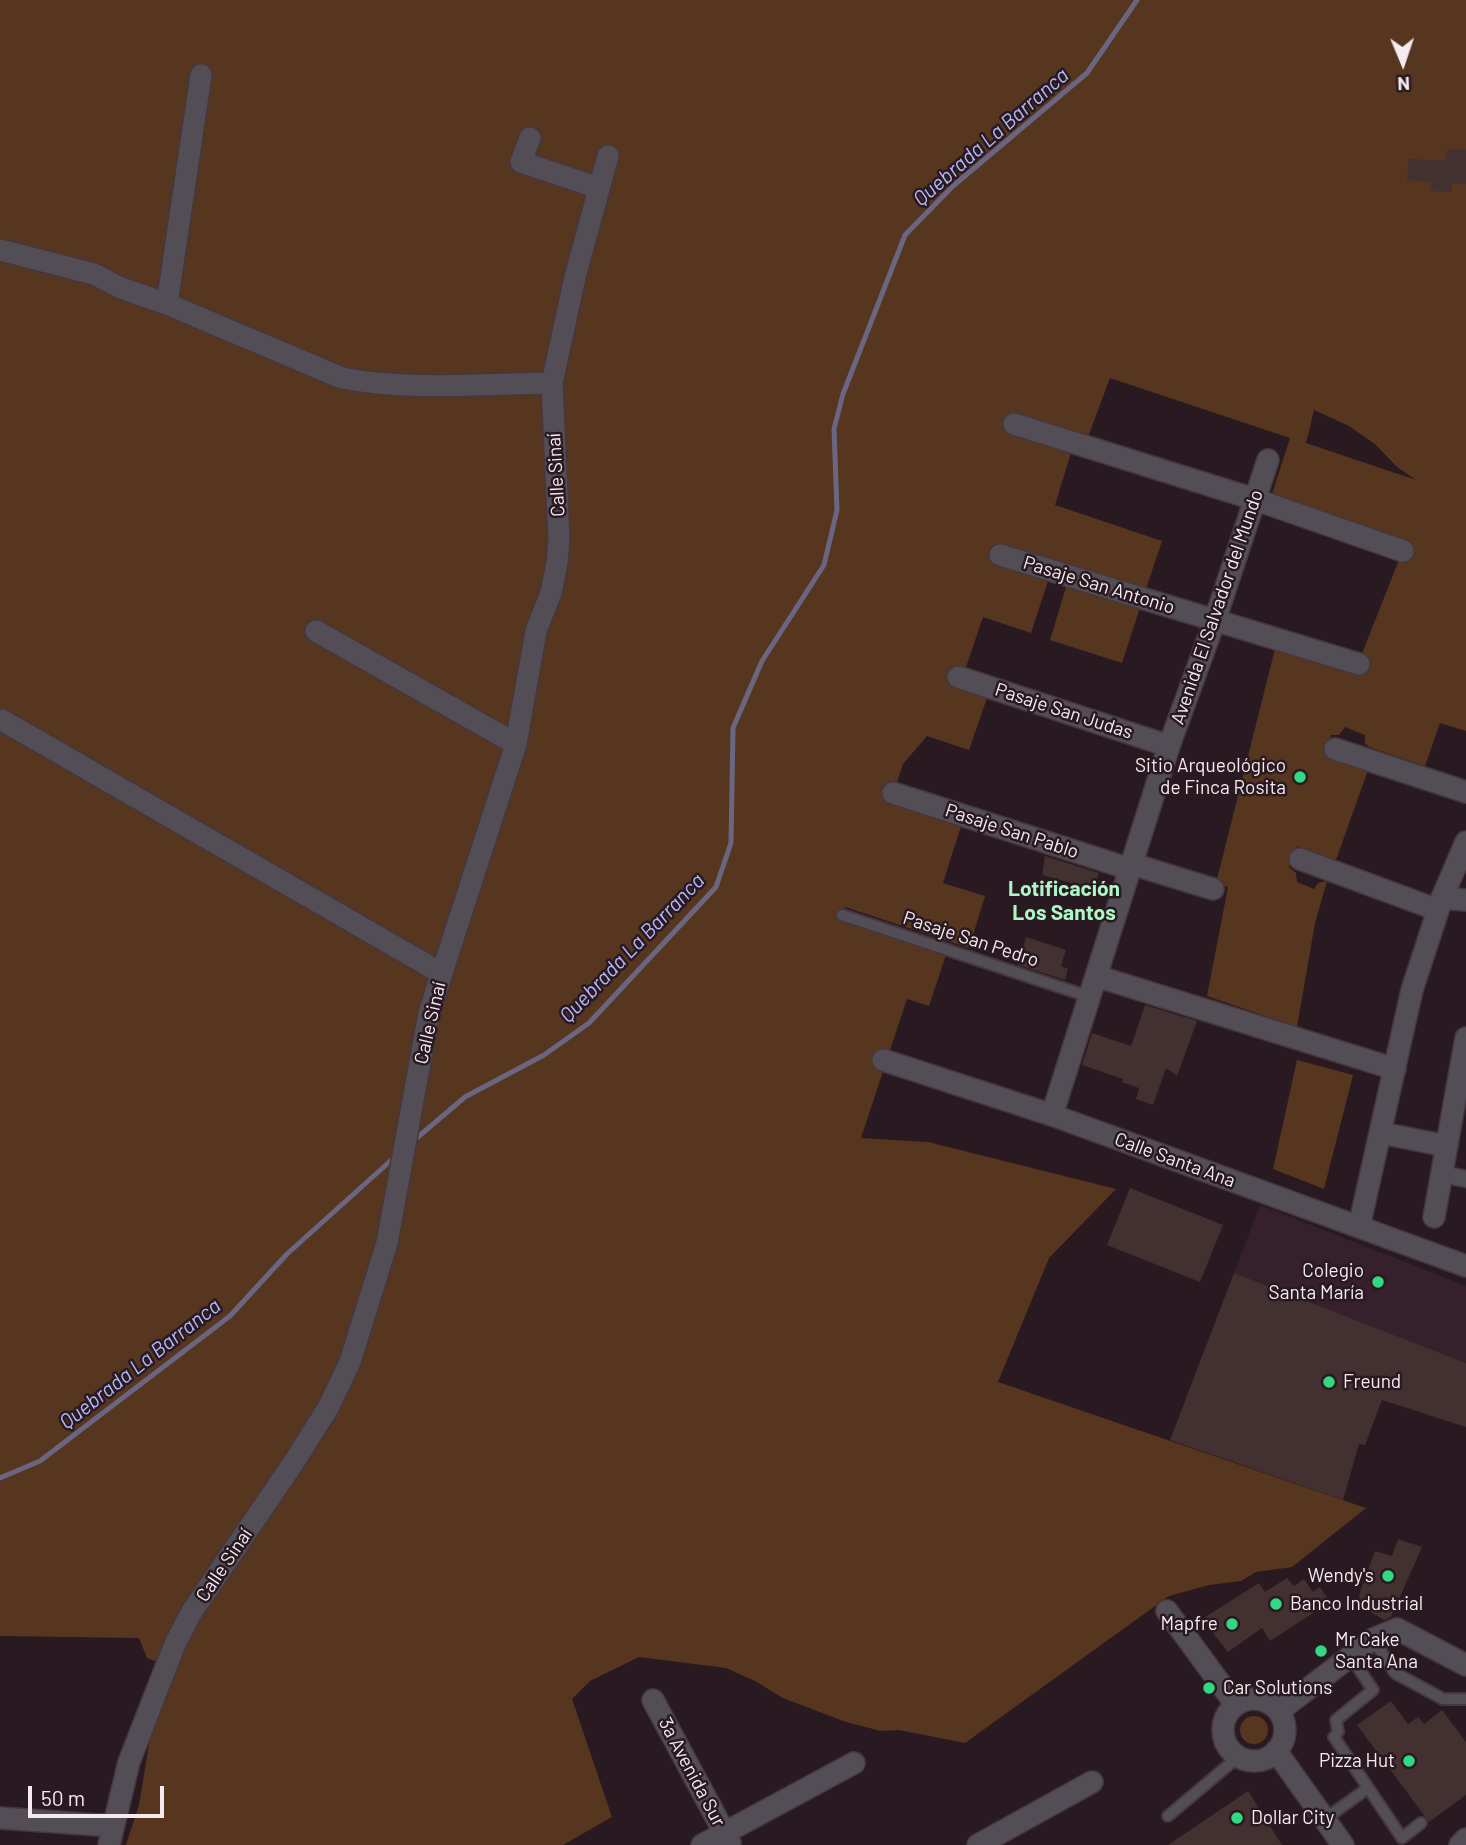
<!DOCTYPE html>
<html>
<head>
<meta charset="utf-8">
<style>
  body { margin:0 }
  #map { position:relative; width:1466px; height:1845px; overflow:hidden; background:#291a21; font-family:Barlow,sans-serif }
  canvas { display:block }
  .north { position:absolute; left:1368px; top:28px; width:70px; height:70px; -webkit-text-stroke:5px #291a21; paint-order:stroke; rotate:178deg; font-size:19px; font-weight:700; line-height:28px; text-align:center; color:#f5eaef }
  .north::after { content:''; display:block; margin:auto; width:24px; height:32px; background:#f5eaef; clip-path:polygon(50% 0,100% 100%,50% 72%,0 100%) }
  .scale { position:absolute; left:28px; top:1786px; width:136px; height:32px; box-sizing:border-box; border:4px solid #f5eaef; border-top:0; padding-left:9px; font-size:21px; line-height:24px; white-space:nowrap; color:#f5eaef; -webkit-text-stroke:5px #291a21; paint-order:stroke }
</style>
</head>
<body>
<div id="map">
<canvas width="1466" height="1845"></canvas>
<div class="north">N</div>
<div class="scale">50 m</div>
</div>
<script>
const g = document.querySelector('canvas').getContext('2d');
g.lineJoin = 'round';
function paint(path, color) { g.fillStyle = color; g.fill(path, 'evenodd'); }
function trace(path, color, width, dash) { g.strokeStyle = color; g.lineWidth = width; g.lineCap = dash ? 'butt' : 'round'; g.setLineDash(dash || []); g.stroke(path); }
function label(font, color, halo, rows, align = 'center') {
  g.font = font + ' Barlow,sans-serif'; g.lineWidth = 5; g.setLineDash([]); g.textBaseline = 'middle'; g.strokeStyle = halo; g.fillStyle = color; for (const [text, x, y, turn = 0] of rows) {
    g.save(); g.translate(x, y); g.rotate((+turn || 0) * Math.PI / 180); g.textAlign = isNaN(turn) ? turn : align; if (halo) g.strokeText(text, 0, 0); g.fillText(text, 0, 0); g.restore();
  }
}
paint(new Path2D(`
  M 1260,1205 L 1466,1286 L 1466,1363 L 1234,1274 Z`), '#35202b');
paint(new Path2D(`
  M 0,0 L 1466,0 L 1466,731 L 1440,723 L 1425,766 L 1369,747 L 1365,743 L 1365,735 L 1345,727 L 1339,735 L 1331,735 L 1325,755 L 1368,770 L 1336,860 L 1297,846 L 1289,867 L 1296,873 L 1297,882 L 1314,889 L 1318,883 L 1327,881 L 1315,923 L 1297,1027 L 1207,996 L 1228,887 L 1216,883 L 1275,649 L 1354,674 L 1406,542 L 1272,494 L 1290,438 L 1110,378 L 1088,437 L 1013,434 L 1071,453 L 1055,505 L 1162,541 L 1146,589 L 1003,544 L 1000,555 L 1049,578 L 1031,633 L 983,617 L 965,670 L 988,695 L 969,750 L 927,736 L 903,764 L 891,800 L 962,823 L 943,883 L 985,896 L 969,948 L 845,907 L 840,920 L 946,955 L 929,1006 L 907,999 L 861,1138 L 928,1142 L 1116,1189 L 1049,1258 L 998,1382 L 1366,1508 L 1292,1567 L 1256,1572 L 1241,1581 L 1209,1585 L 1169,1596 L 965,1743 L 899,1730 L 881,1731 L 846,1722 L 783,1698 L 755,1681 L 726,1668 L 639,1657 L 590,1681 L 572,1699 L 612,1817 L 563,1845 L 126,1845 L 139,1805 L 162,1664 L 147,1658 L 139,1638 L 0,1636 ZM 1314,410 L 1349,426 L 1375,444 L 1397,467 L 1416,480 L 1306,443 Z
  M 1067,584 L 1140,608 L 1122,663 L 1050,640 Z
  M 1297,1060 L 1353,1075 L 1324,1189 L 1273,1169 Z
  M1240 1730a14 14 0 1 1 28 0a14 14 0 1 1-28 0Z`), '#56361f');
trace(new Path2D(`
  M 412,1142 L 465,1097 L 544,1055 L 589,1023 L 716,887 L 731,843 L 733,728 L 762,661 L 824,565 L 837,510 L 834,429 L 843,394 L 905,235 L 953,186 L 1087,73 L 1137,0
  M 0,1478 L 40,1461 L 230,1316 L 287,1254 L 397,1155`), '#6a6682', 5);
paint(new Path2D(`
  M 1447,149 L 1466,150 L 1466,184 L 1452,183 L 1452,192 L 1430,191 L 1431,182 L 1407,180 L 1409,159 L 1446,161 Z
  M 1045,856 L 1099,873 L 1093,889 L 1042,875 Z
  M 1026,937 L 1066,950 L 1061,966 L 1068,969 L 1065,980 L 1018,965 Z
  M 1145,1005 L 1197,1021 L 1177,1076 L 1166,1068 L 1153,1105 L 1136,1099 L 1139,1088 L 1122,1082 L 1123,1079 L 1082,1065 L 1092,1033 L 1131,1046 Z
  M 1130,1188 L 1223,1225 L 1200,1282 L 1107,1245 Z
  M 1234,1273 L 1466,1363 L 1466,1427 L 1382,1400 L 1365,1445 L 1359,1444 L 1343,1500 L 1170,1440 Z
  M 1398,1539 L 1422,1547 L 1391,1617 L 1384,1620 L 1362,1607 L 1359,1595 L 1375,1551 L 1392,1556 Z
  M 1287,1578 L 1294,1586 L 1304,1579 L 1313,1592 L 1320,1587 L 1330,1602 L 1270,1641 L 1262,1628 L 1228,1652 L 1202,1619 L 1259,1583 L 1265,1592 Z
  M 1391,1701 L 1408,1724 L 1418,1717 L 1424,1724 L 1442,1710 L 1466,1742 L 1466,1795 L 1429,1822 L 1357,1725 Z
  M 1248,1791 L 1282,1845 L 1168,1845 Z`), '#433030');
const service = new Path2D(`
  M 842,915 L 1090,997
  M 1373,1639 L 1395,1673 L 1443,1699 L 1466,1699
  M 1351,1657 L 1373,1690 L 1336,1720 L 1338,1732 L 1334,1737 L 1402,1838 L 1421,1823
  M 1168,1816 L 1238,1757
  M 1325,1819 L 1368,1788`);
const pedestrian = new Path2D(`
  M 1442,1174 L 1466,1179`);
const minor = new Path2D(`
  M 530,138 L 521,162 L 599,188
  M 0,250 L 94,274 L 121,288 L 167,304 L 342,378 C 410,391 482,384 552,383
  M 167,304 L 201,75
  M 1014,424 L 1254,499 L 1403,551
  M 1000,555 L 1359,664
  M 316,631 L 516,744
  M 958,677 L 1169,746
  M 2,720 L 441,973
  M 1335,749 L 1466,792
  M 893,793 L 1130,869
  M 1300,859 L 1438,910
  M 1132,864 L 1213,889
  M 1442,898 L 1466,900
  M 1096,976 L 1395,1069
  M 883,1060 L 1052,1115 L 1466,1266
  M 1052,1115 L 1169,746 L 1215,620 L 1268,460
  M 1381,1133 L 1447,1146
  M 1434,1217 L 1466,1038
  M 1359,1227 L 1412,990 L 1442,898 L 1466,842
  M 1167,1611 L 1236,1705
  M1223 1730a31 31 0 1 1 62 0a31 31 0 1 1-62 0Z
  M 653,1700 L 730,1843
  M 1279,1711 L 1373,1639 L 1397,1629 L 1466,1665
  M 1276,1751 L 1343,1845
  M 0,1818 L 113,1826
  M 109,1845 L 129,1762 L 175,1644 L 191,1613 L 294,1462 L 328,1408 L 350,1362 L 387,1243 L 429,1013 L 516,744 L 536,631 L 551,593 L 557,563 L 559,539 L 552,383 L 575,277 L 608,156
  M 702,1845 L 854,1763
  M 978,1845 L 1092,1782
  M 1460,1845 L 1466,1839`);
trace(service, '#46373e', 14);
trace(pedestrian, '#46373e', 19);
trace(minor, '#46373e', 24);
trace(service, '#534e55', 10);
trace(pedestrian, '#534e55', 16);
trace(minor, '#534e55', 21);
for (const [x, y, r, color] of [
  [1300,777,7,"#33d882"],
  [1378,1282,7,"#33d882"],
  [1329,1382,7,"#33d882"],
  [1388,1576,7,"#33d882"],
  [1276,1604,7,"#33d882"],
  [1232,1624,7,"#33d882"],
  [1321,1651,7,"#33d882"],
  [1209,1688,7,"#33d882"],
  [1409,1761,7,"#33d882"],
  [1237,1818,7,"#33d882"]
]) { const dot = new Path2D(); dot.arc(x, y, r, 0, 2 * Math.PI); g.fillStyle = color; g.fill(dot); trace(dot, '#291a21', 2.5); }
label('19px', '#f5eaef', '#291a21', [
  ["Calle Sinaí",556,475,-93],
  ["Pasaje San Antonio",1099,585,17],
  ["Avenida El Salvador del Mundo",1217,607,-71],
  ["Pasaje San Judas",1064,711,18],
  ["Pasaje San Pablo",1012,831,18],
  ["Pasaje San Pedro",971,939,18],
  ["Calle Sinaí",430,1023,-77],
  ["Calle Santa Ana",1175,1160,20],
  ["Calle Sinaí",224,1565,-56],
  ["3a Avenida Sur",692,1772,62]
]);
label('19px', '#f5eaef', '#291a21', [
  ["Sitio Arqueológico",1286,766],
  ["de Finca Rosita",1286,788],
  ["Colegio",1364,1271],
  ["Santa María",1364,1293],
  ["Freund",1343,1382,"left"],
  ["Wendy's",1374,1576],
  ["Banco Industrial",1290,1604,"left"],
  ["Mapfre",1218,1624],
  ["Mr Cake",1335,1640,"left"],
  ["Santa Ana",1335,1662,"left"],
  ["Car Solutions",1223,1688,"left"],
  ["Pizza Hut",1395,1761],
  ["Dollar City",1251,1818,"left"]
], 'right');
label('italic 21px', '#b5b8fd', '#291a21', [
  ["Quebrada La Barranca",991,137,-41],
  ["Quebrada La Barranca",632,948,-46],
  ["Quebrada La Barranca",140,1364,-38]
]);
label('bold 21px', '#adf7c6', '#291a21', [
  ["Lotificación",1064,889],
  ["Los Santos",1064,913]
]);
</script>
</body>
</html>
